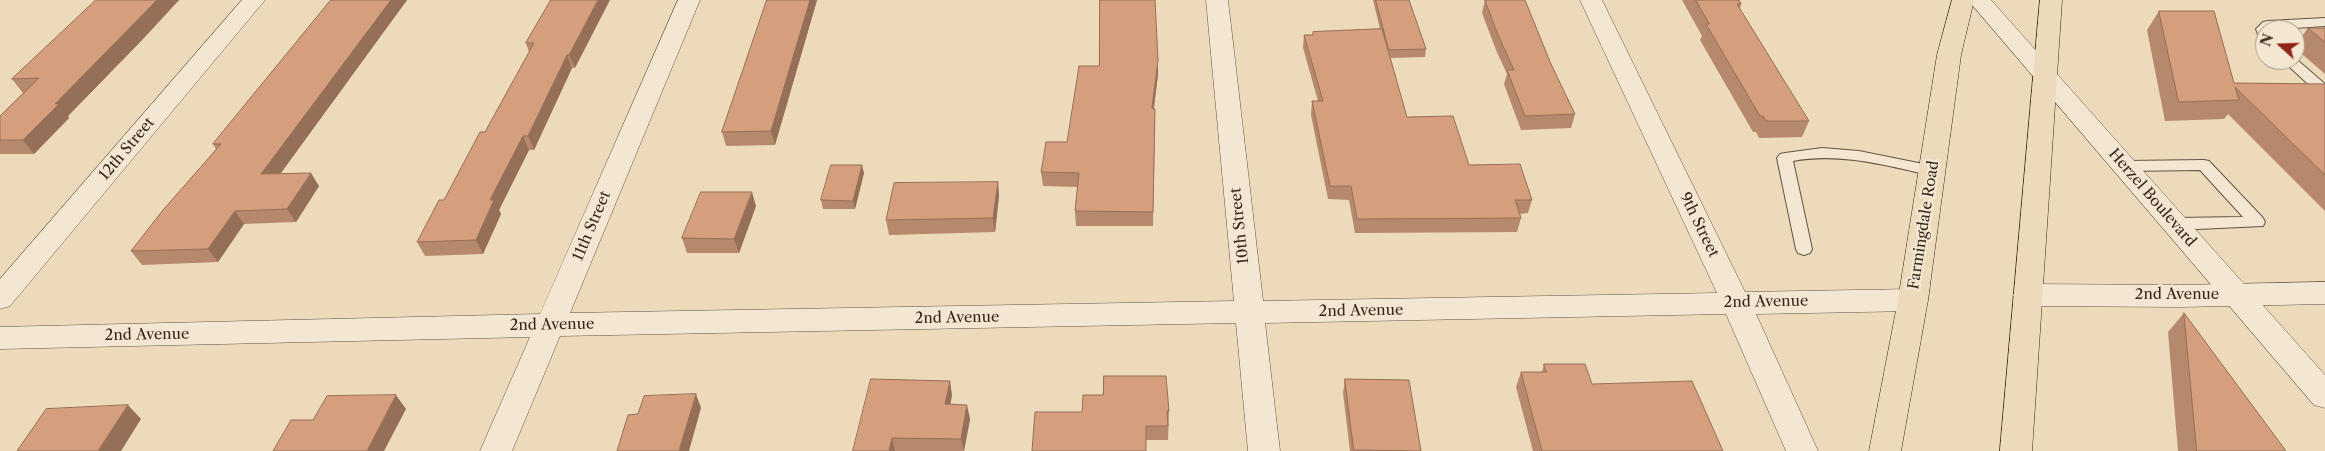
<!DOCTYPE html>
<html>
<head>
<meta charset="utf-8">
<style>
  body { margin:0 }
  #map { position:relative; width:2325px; height:451px; overflow:hidden; background:#eddabb; font-family:"Libre Caslon Text",serif }
  canvas { display:block }
  .north { position:absolute; left:2255px; top:20px; width:50px; height:50px; box-sizing:border-box; background:#f3e7d3; border:1px solid #a79b88; border-radius:50%; rotate:290deg; font-size:14px; font-weight:700; line-height:20px; text-align:center; color:#342818 }
  .north::after { content:''; display:block; margin:auto; width:18px; height:22px; background:#8f2418; clip-path:polygon(50% 0,100% 100%,50% 72%,0 100%) }
</style>
</head>
<body>
<div id="map">
<canvas width="2325" height="451"></canvas>
<div class="north">N</div>
</div>
<script>
const g = document.querySelector('canvas').getContext('2d');
g.lineJoin = 'round';
function trace(path, color, width, dash) { g.strokeStyle = color; g.lineWidth = width; g.lineCap = dash ? 'butt' : 'round'; g.setLineDash(dash || []); g.stroke(path); }
function paint(path, color) { g.fillStyle = color; g.fill(path, 'evenodd'); }
function label(font, color, halo, rows, align = 'center') {
  g.font = font + ' "Libre Caslon Text",serif'; g.lineWidth = 5; g.setLineDash([]); g.textBaseline = 'middle'; g.strokeStyle = halo; g.fillStyle = color; for (const [text, x, y, turn = 0] of rows) {
    g.save(); g.translate(x, y); g.rotate((+turn || 0) * Math.PI / 180); g.textAlign = isNaN(turn) ? turn : align; if (halo) g.strokeText(text, 0, 0); g.fillText(text, 0, 0); g.restore();
  }
}
const service = new Path2D(`
  M 2325,18 L 2325,26 L 2265,30 L 2265,41 L 2260,40 L 2256,29 L 2263,22 L 2268,21 Z
  M 2295,58 L 2325,84 L 2325,96 L 2320,95 L 2282,60 L 2295,60 Z
  M 1822,148 L 1859,151 L 1933,166 L 1938,167 L 1941,171 L 1938,175 L 1933,176 C 1888,166 1840,152 1793,161 L 1812,249 L 1810,253 L 1804,255 L 1798,253 L 1796,249 L 1777,158 L 1780,154 L 1785,153 Z
  M 2204,160 L 2209,161 L 2263,218 L 2265,222 L 2263,226 L 2176,230 L 2170,228 L 2168,224 L 2170,220 L 2176,218 L 2243,217 L 2200,170 L 2125,171 L 2120,170 L 2117,166 L 2120,162 L 2125,161 Z`);
const minor = new Path2D(`
  M 242,0 L 265,0 L 10,306 L 0,309 L 0,279 Z
  M 678,0 L 700,0 L 570,313 L 1234,301 L 1206,0 L 1228,0 L 1263,301 L 1717,293 L 1580,0 L 1602,0 L 1745,292 L 1913,289 L 1923,292 L 1928,300 L 1923,308 L 1913,311 L 1756,314 L 1818,451 L 1786,451 L 1726,314 L 1265,323 L 1280,451 L 1248,451 L 1236,323 L 560,336 L 512,451 L 480,451 L 530,337 L 0,349 L 0,327 L 540,314 Z
  M 2325,282 L 2325,304 L 2180,307 L 2028,306 L 2018,303 L 2013,295 L 2018,287 L 2028,284 L 2180,285 Z`);
const tertiary = new Path2D(`
  M 1968,0 L 1991,0 L 2325,375 L 2325,408 L 2314,405 Z`);
const primary = new Path2D(`
  M 1952,0 L 1974,0 L 1961,55 L 1928,300 L 1901,451 L 1869,451 L 1898,300 L 1937,55 Z
  M 2040,0 L 2062,0 L 2032,451 L 2000,451 Z`);
trace(service, '#625441', 2);
trace(minor, '#625441', 1);
trace(tertiary, '#625441', 1);
trace(primary, '#342818', 1);
paint(service, '#f3e7d3');
paint(minor, '#f3e7d3');
paint(tertiary, '#f3e7d3');
paint(primary, '#eddabb');
paint(new Path2D(`
  M 96,0 L 179,0 L 142,40 L 68,116 L 69,118 L 34,154 L 0,154 L 0,116 L 23,93 L 12,79 Z
  M 331,0 L 407,0 L 280,174 L 319,186 L 296,222 L 244,224 L 218,262 L 142,265 L 131,251 L 216,149 L 213,144 Z
  M 551,0 L 575,68 L 572,68 L 534,150 L 529,150 L 499,210 L 501,214 L 483,254 L 425,256 L 417,242 L 444,200 L 485,132 L 529,52 L 526,43 Z
  M 767,0 L 817,0 L 775,145 L 726,146 L 722,132 Z
  M 1373,0 L 1409,0 L 1426,49 L 1425,57 L 1390,58 L 1407,117 L 1469,165 L 1532,200 L 1528,213 L 1520,214 L 1521,218 L 1517,232 L 1355,233 L 1349,200 L 1328,199 L 1311,115 L 1312,101 L 1318,101 L 1303,48 L 1304,35 L 1313,35 L 1313,32 L 1380,29 Z
  M 1485,0 L 1551,64 L 1575,114 L 1571,128 L 1521,130 L 1504,84 L 1507,74 L 1496,50 L 1482,13 Z
  M 1682,0 L 1739,0 L 1741,4 L 1740,9 L 1809,121 L 1802,137 L 1759,138 L 1756,132 L 1753,132 L 1700,40 L 1702,36 Z
  M 2159,11 L 2234,83 L 2325,84 L 2325,211 L 2228,114 L 2224,119 L 2165,121 L 2147,30 Z
  M 2308,28 L 2325,28 L 2325,74 L 2295,48 L 2295,46 Z
  M 1158,74 L 1154,108 L 1155,123 L 1153,226 L 1076,226 L 1075,211 L 1077,187 L 1043,186 L 1041,172 L 1067,142 Z
  M 864,173 L 855,209 L 823,209 L 821,200 Z
  M 998,182 L 999,196 L 995,232 L 889,235 L 886,220 Z
  M 756,206 L 739,253 L 687,253 L 682,238 Z
  M 2184,313 L 2286,451 L 2178,451 L 2168,332 Z
  M 1544,364 L 1592,384 L 1723,451 L 1533,451 L 1516,387 L 1521,372 L 1542,372 Z
  M 1345,379 L 1421,451 L 1350,451 L 1343,393 Z
  M 952,395 L 950,405 L 970,419 L 964,451 L 853,451 Z
  M 1103,395 L 1169,411 L 1168,440 L 1147,440 L 1082,412 Z`), '#b7896c');
paint(new Path2D(`
  M 157,0 L 179,0 L 142,40 L 68,116 L 69,118 L 34,154 L 23,140 L 55,104 Z
  M 391,0 L 407,0 L 270,188 L 261,174 Z
  M 598,0 L 610,0 L 575,68 L 569,55 Z
  M 810,0 L 817,0 L 775,145 L 771,131 Z
  M 567,55 L 572,68 L 534,150 L 528,136 Z
  M 1158,60 L 1158,74 L 1152,122 L 1152,108 Z
  M 523,136 L 529,150 L 499,210 L 501,214 L 483,254 L 476,240 L 490,200 Z
  M 862,165 L 864,173 L 855,209 L 853,201 Z
  M 311,173 L 319,186 L 296,222 L 287,209 Z
  M 998,182 L 999,196 L 995,232 L 993,218 Z
  M 752,192 L 756,206 L 739,253 L 734,239 Z
  M 235,211 L 244,224 L 218,262 L 208,249 Z
  M 950,381 L 952,395 L 948,418 L 945,404 Z
  M 696,394 L 701,408 L 689,451 L 679,451 Z
  M 396,395 L 406,409 L 384,451 L 367,451 Z
  M 128,405 L 141,419 L 121,451 L 98,451 Z
  M 967,405 L 970,419 L 964,451 L 961,439 Z
  M 892,438 L 895,451 L 889,451 Z`), '#956f58');
const building = new Path2D(`
  M 96,0 L 157,0 L 55,104 L 59,104 L 23,140 L 0,140 L 0,116 L 39,78 L 12,79 Z
  M 331,0 L 391,0 L 261,174 L 311,173 L 287,209 L 235,211 L 208,249 L 131,251 L 163,210 L 221,144 L 213,144 Z
  M 551,0 L 598,0 L 569,55 L 567,55 L 528,136 L 523,136 L 490,200 L 494,200 L 476,240 L 417,242 L 439,200 L 444,200 L 480,132 L 485,132 L 534,43 L 526,43 Z
  M 767,0 L 810,0 L 771,131 L 722,132 Z
  M 1100,0 L 1155,0 L 1158,60 L 1152,108 L 1155,109 L 1153,212 L 1075,211 L 1079,173 L 1041,172 L 1046,142 L 1067,142 L 1079,66 L 1099,66 Z
  M 1376,0 L 1409,0 L 1426,49 L 1389,50 Z
  M 1485,0 L 1525,0 L 1551,64 L 1575,114 L 1525,116 L 1507,70 L 1514,70 L 1499,37 Z
  M 1696,0 L 1739,0 L 1741,4 L 1737,4 L 1809,121 L 1766,121 L 1763,116 L 1760,116 L 1706,24 L 1709,24 Z
  M 2159,11 L 2214,11 L 2234,83 L 2325,84 L 2325,175 L 2235,87 L 2239,100 L 2179,102 Z
  M 2308,28 L 2325,28 L 2325,42 Z
  M 1382,29 L 1407,117 L 1453,116 L 1469,165 L 1520,164 L 1532,200 L 1515,200 L 1521,218 L 1357,219 L 1351,186 L 1330,186 L 1312,101 L 1323,101 L 1304,35 L 1313,35 L 1313,32 Z
  M 831,165 L 862,165 L 853,201 L 821,200 Z
  M 998,182 L 993,218 L 886,220 L 894,183 Z
  M 701,192 L 752,192 L 734,239 L 682,238 Z
  M 2184,313 L 2286,451 L 2197,451 Z
  M 1544,364 L 1585,364 L 1592,384 L 1692,381 L 1723,451 L 1542,451 L 1521,372 L 1546,372 Z
  M 1104,376 L 1166,376 L 1169,411 L 1167,411 L 1168,426 L 1146,426 L 1146,451 L 1032,451 L 1035,412 L 1082,412 L 1083,395 L 1103,395 Z
  M 871,379 L 950,381 L 945,404 L 967,405 L 961,439 L 892,438 L 889,451 L 853,451 Z
  M 1345,379 L 1409,380 L 1421,451 L 1354,450 Z
  M 696,394 L 679,451 L 617,451 L 628,415 L 638,414 L 644,396 Z
  M 396,395 L 367,451 L 273,451 L 291,420 L 313,420 L 327,396 Z
  M 128,405 L 98,451 L 17,451 L 46,409 Z`);
paint(building, '#d59f7d');
trace(building, '#956f58', 1);
label('15px', '#342818', '#f3e7d3', [
  ["12th Street",127,149,-50],
  ["Herzel Boulevard",2152,198,49],
  ["9th Street",1699,225,64],
  ["Farmingdale Road",1924,225,-81],
  ["11th Street",592,226,-67],
  ["10th Street",1240,226,-96],
  ["2nd Avenue",2177,295],
  ["2nd Avenue",1766,302,-1],
  ["2nd Avenue",1361,311,-1],
  ["2nd Avenue",957,318,-1],
  ["2nd Avenue",552,325,-1],
  ["2nd Avenue",147,335,-1]
]);
</script>
</body>
</html>
